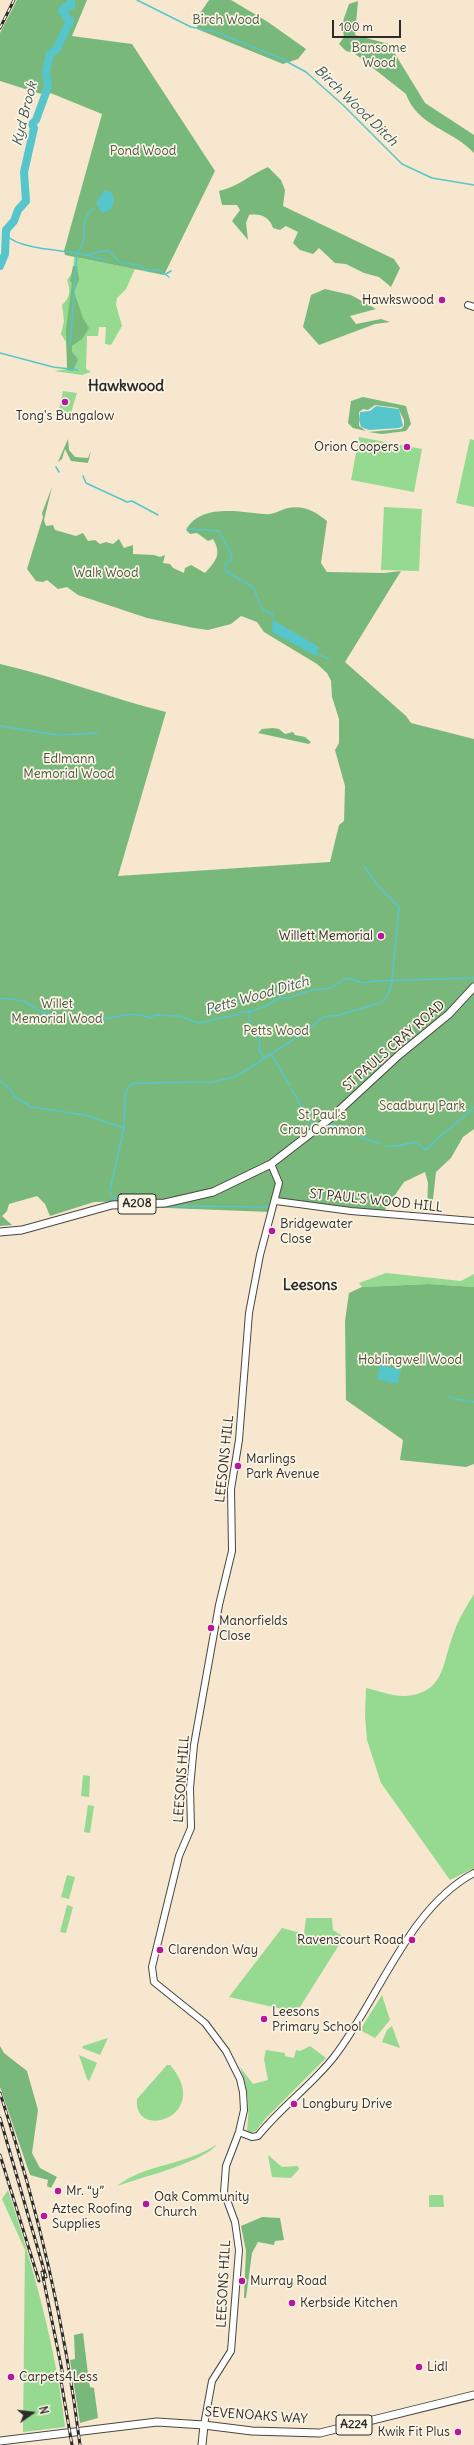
<!DOCTYPE html>
<html>
<head>
<meta charset="utf-8">
<style>
  body { margin:0 }
  #map { position:relative; width:474px; height:2445px; overflow:hidden; background:#f6e7ce; font-family:Delius,sans-serif }
  canvas { display:block }
  .north { position:absolute; left:12px; top:2393px; width:40px; height:40px; -webkit-text-stroke:3px #fcf5e5; paint-order:stroke; rotate:76deg; font-size:11px; font-weight:700; line-height:16px; text-align:center; color:#2b2b2b }
  .north::after { content:''; display:block; margin:auto; width:14px; height:18px; background:#2b2b2b; clip-path:polygon(50% 0,100% 100%,50% 72%,0 100%) }
  .scale { position:absolute; left:332px; top:20px; width:69px; height:18px; box-sizing:border-box; border:2px solid #2b2b2b; border-top:0; padding-left:5px; font-size:12px; line-height:14px; white-space:nowrap; color:#2b2b2b; -webkit-text-stroke:3px #fcf5e5; paint-order:stroke }
</style>
</head>
<body>
<div id="map">
<canvas width="474" height="2445"></canvas>
<div class="north">N</div>
<div class="scale">100 m</div>
</div>
<script>
const g = document.querySelector('canvas').getContext('2d');
g.lineJoin = 'round';
function paint(path, color) { g.fillStyle = color; g.fill(path, 'evenodd'); }
function trace(path, color, width, dash) { g.strokeStyle = color; g.lineWidth = width; g.lineCap = dash ? 'butt' : 'round'; g.setLineDash(dash || []); g.stroke(path); }
function label(font, color, halo, rows, align = 'center') {
  g.font = font + ' Delius,sans-serif'; g.lineWidth = 3.5; g.setLineDash([]); g.textBaseline = 'middle'; g.strokeStyle = halo; g.fillStyle = color; for (const [text, x, y, turn = 0] of rows) {
    g.save(); g.translate(x, y); g.rotate((+turn || 0) * Math.PI / 180); g.textAlign = isNaN(turn) ? turn : align; if (halo) g.strokeText(text, 0, 0); g.fillText(text, 0, 0); g.restore();
  }
}
paint(new Path2D(`
  M 74,257 L 135,269 L 126,289 L 117,298 L 116,305 L 122,326 L 111,345 L 105,344 L 106,327 L 99,327 L 98,336 L 87,336 L 86,369 L 91,372 L 82,375 L 54,371 L 68,369 L 66,342 L 61,334 L 64,321 L 62,305 C 70,298 71,290 67,280 L 73,272 Z
  M 63,391 L 77,393 L 70,416 L 63,416 L 59,410 Z
  M 359,437 L 422,449 L 414,492 L 351,480 Z
  M 470,439 L 474,440 L 474,507 L 456,503 Z
  M 384,507 L 422,509 L 419,571 L 381,570 Z
  M 386,1273 L 461,1281 L 474,1274 L 474,1287 L 429,1284 L 362,1287 L 359,1283 Z
  M 474,1594 L 474,1868 L 450,1880 L 381,1783 L 367,1740 L 365,1716 L 366,1688 C 377,1690 393,1697 405,1696 C 445,1693 442,1664 453,1635 C 458,1620 466,1607 474,1594 Z
  M 83,1775 L 90,1776 L 89,1797 L 81,1796 Z
  M 88,1805 L 94,1806 L 90,1833 L 84,1832 Z
  M 67,1875 L 75,1877 L 69,1899 L 61,1897 Z
  M 67,1905 L 73,1907 L 66,1933 L 60,1932 Z
  M 306,1918 L 332,1918 L 333,1930 L 344,1937 L 300,2007 L 286,2010 L 229,1997 L 282,1928 L 304,1934 Z
  M 382,1995 L 390,2020 L 375,2038 L 360,2030 Z
  M 392,2026 L 400,2048 L 382,2042 L 387,2030 Z
  M 108,2038 L 100,2055 L 82,2048 L 83,2046 Z
  M 310,2046 L 326,2058 L 265,2119 L 256,2131 L 250,2133 L 247,2130 C 250,2107 248,2089 240,2067 L 253,2084 L 268,2080 L 264,2059 L 266,2050 L 285,2053 L 285,2056 L 294,2058 L 296,2050 L 300,2051 Z
  M 79,2055 L 97,2063 L 89,2081 L 87,2079 Z
  M 167,2065 L 170,2065 C 214,2116 133,2142 137,2099 Z
  M 217,2144 C 205,2162 139,2178 117,2186 C 144,2164 188,2165 217,2144 Z
  M 268,2155 L 282,2167 L 298,2166 L 299,2169 L 291,2178 L 272,2177 Z
  M 8,2190 C 33,2267 56,2347 65,2427 L 23,2432 L 25,2250 L 2,2199 Z
  M 429,2195 L 443,2195 L 444,2207 L 429,2207 Z`), '#96d991');
paint(new Path2D(`
  M 17,0 L 87,0 L 72,36 L 132,44 L 215,171 L 164,275 L 65,255 L 64,251 L 102,114 L 43,90 L 41,94 L 0,81 L 0,33 Z
  M 209,0 L 231,0 L 268,22 L 306,49 L 298,59 L 283,64 L 197,29 L 198,16 Z
  M 358,1 L 355,35 L 389,44 L 425,103 L 474,135 L 474,153 C 453,130 417,126 406,94 L 354,53 L 346,51 L 339,44 L 344,37 L 342,24 L 349,4 Z
  M 268,167 L 281,180 L 285,190 L 283,206 L 394,259 L 400,268 L 391,287 L 379,277 L 364,273 L 346,264 L 335,263 L 319,248 L 313,254 L 300,250 L 293,243 L 298,232 L 286,226 L 280,230 L 273,228 C 270,217 260,213 249,215 L 246,223 L 248,240 L 232,221 L 240,210 L 237,205 L 222,205 L 219,191 C 238,187 251,174 268,167 Z
  M 73,266 L 77,266 L 79,280 L 74,292 L 83,318 L 89,328 L 82,339 L 72,346 L 72,352 L 78,359 L 73,371 L 67,370 L 66,329 L 72,283 L 70,281 Z
  M 325,289 L 351,295 L 376,309 L 350,316 L 356,324 L 381,319 L 390,322 L 375,324 L 319,345 L 303,327 L 311,295 Z
  M 363,397 L 406,406 L 411,424 L 406,431 L 382,434 L 368,432 L 401,429 L 404,426 L 404,420 L 398,408 L 375,405 L 368,410 L 363,409 L 359,412 L 359,426 L 366,431 L 353,428 L 348,423 L 351,401 Z
  M 68,439 L 69,450 L 75,457 L 88,458 L 91,451 L 88,463 L 71,461 L 65,449 L 62,459 L 58,462 Z
  M 52,487 L 44,520 L 46,526 L 53,525 L 55,530 L 76,536 L 83,533 L 88,541 L 95,540 L 100,544 L 106,542 L 113,544 L 119,539 L 124,548 L 133,545 L 133,554 L 154,555 L 160,557 L 165,555 L 163,563 L 170,564 L 173,568 L 184,573 L 185,568 L 191,565 L 205,573 C 216,561 222,554 213,539 L 208,541 L 197,533 L 190,534 L 186,530 C 201,503 239,512 265,514 C 273,515 280,510 288,508 C 304,505 316,512 327,521 L 321,563 L 327,572 L 384,573 L 401,571 L 345,662 L 406,716 L 411,723 L 474,739 L 474,1129 L 463,1137 L 451,1158 L 436,1172 L 432,1208 L 427,1209 L 428,1183 L 425,1172 L 404,1182 L 384,1211 L 293,1201 L 273,1201 L 270,1212 L 142,1207 L 141,1201 L 94,1202 L 50,1216 L 45,1204 L 37,1196 L 9,1204 L 7,1211 L 2,1216 L 12,1225 L 0,1226 L 0,664 C 57,677 110,698 166,712 L 118,876 L 330,862 L 339,825 L 344,821 L 345,786 L 335,750 L 339,743 L 339,719 L 332,697 L 331,681 L 327,673 L 317,664 L 264,632 L 257,622 L 241,616 L 231,624 L 208,630 L 194,628 L 147,618 L 78,595 L 67,587 L 58,589 L 47,580 L 43,582 L 36,581 L 27,569 L 43,517 L 42,513 Z
  M 273,728 L 279,729 L 285,734 L 293,732 L 295,735 L 305,737 L 311,742 L 309,744 L 258,733 L 262,729 Z
  M 429,1284 L 474,1287 L 474,1464 L 466,1467 L 400,1460 L 403,1440 L 346,1400 L 345,1321 L 349,1293 L 362,1287 Z
  M 0,2046 L 4,2053 L 27,2071 L 38,2110 L 32,2153 L 40,2168 L 57,2177 L 51,2188 L 47,2186 L 48,2180 L 30,2175 L 0,2087 Z
  M 262,2217 L 280,2218 L 284,2240 L 275,2241 L 274,2245 L 258,2242 L 252,2253 L 246,2298 L 244,2298 L 246,2251 L 241,2226 Z
  M 83,2333 L 89,2382 L 90,2387 L 94,2388 L 98,2418 L 80,2423 L 70,2360 L 75,2359 L 74,2335 Z`), '#78b97b');
paint(new Path2D(`
  M 105,190 L 112,193 L 114,200 L 111,210 L 102,213 L 96,203 Z
  M 376,406 L 399,409 L 403,426 L 399,428 L 369,430 L 361,427 L 359,420 L 360,412 L 370,411 Z
  M 273,620 L 319,647 L 316,656 L 272,632 Z
  M 380,1365 L 401,1370 L 397,1384 L 377,1379 Z`), '#57c5cc');
trace(new Path2D(`
  M 137,0 L 191,27 L 216,32 L 282,59 L 306,72 L 343,105 L 402,164 L 432,178 L 474,185
  M 6,235 C 19,249 59,250 77,253 C 80,253 82,255 86,255 C 94,254 101,249 109,251 L 119,262 L 141,266 L 145,270 L 159,270 L 169,277
  M 86,255 L 106,260
  M 166,274 L 171,271
  M 70,345 L 77,253 C 90,236 80,230 87,216 C 88,212 92,211 94,208
  M 0,353 L 53,367 L 78,370
  M 73,364 L 74,362
  M 56,467 L 59,472
  M 83,476 L 86,483 L 127,502 L 132,501 L 158,515
  M 188,529 L 219,531 L 232,556 L 231,561 L 226,563 L 225,571 L 253,587 L 263,610 L 272,614 L 273,618
  M 317,654 L 329,659
  M 0,726 L 57,735 L 98,733
  M 365,867 L 378,886 L 399,907 L 392,980 L 390,990 L 383,1001
  M 0,998 L 24,1001 L 40,1011 L 51,1014 L 65,1017 L 70,1015 C 82,1018 96,1020 108,1018 C 126,1015 134,1012 151,1018 L 155,1015 L 179,1016 L 198,1023 L 240,1014 L 240,1012 L 252,1011 L 266,1006 L 279,998 L 288,998 L 312,990 L 331,988 L 346,978 L 365,983 L 373,981 L 474,978
  M 249,1012 L 250,1032 L 260,1041 L 259,1050 L 265,1059
  M 272,1055 L 290,1086
  M 0,1081 L 11,1090 L 14,1096 L 31,1107 L 85,1115 L 124,1128
  M 292,1090 L 313,1126 L 324,1118
  M 329,1123 L 356,1135
  M 360,1137 L 381,1144
  M 386,1146 L 396,1146 L 415,1142 L 426,1150 C 439,1134 459,1123 474,1107
  M 110,1190 L 124,1128 L 125,1094 L 130,1085 L 136,1083 L 211,1082 L 235,1077 L 307,1031 L 323,1017 L 339,1015 L 380,1003
  M 110,1193 L 116,1200
  M 167,1206 L 269,1207
  M 449,1397 L 453,1398
  M 456,1399 L 474,1402`), '#57c5cc', 1.5);
trace(new Path2D(`
  M 0,266 L 5,254 L 6,230 L 14,221 L 18,210 L 26,201 L 24,172 L 34,128 L 32,124 L 36,120 L 48,87 L 46,72 L 50,54 L 56,50 L 70,21 L 62,11 L 65,7 L 71,6 L 71,0`), '#57c5cc', 8);
const tertiary = new Path2D(`
  M 468,305 L 474,307
  M 276,1201 L 351,1211 L 474,1221
  M 239,2132 L 252,2137 L 258,2136 C 281,2107 311,2086 334,2057 C 379,1999 408,1908 474,1873
  M 204,2425 L 212,2381 L 231,2351 L 239,2250 L 235,2222 L 224,2192 L 226,2166 L 239,2132 L 244,2110 L 243,2092 L 240,2079 L 226,2051 L 205,2023 L 154,1982 L 152,1967 L 179,1856 L 191,1828 L 190,1788 L 194,1745 L 219,1605 L 232,1551 L 231,1489 L 239,1440 L 249,1313 L 260,1255 L 279,1183 L 271,1164`);
const secondary = new Path2D(`
  M 202,2445 L 204,2425`);
const primary = new Path2D(`
  M 0,1232 L 22,1230 L 112,1205 L 165,1203 L 213,1192 L 271,1164 L 333,1116 L 399,1055 L 449,1014 L 474,987
  M 0,2441 L 157,2422 L 204,2425 L 252,2431 L 320,2433 L 474,2395`);
trace(tertiary, '#494743', 8);
trace(secondary, '#494743', 9);
trace(primary, '#494743', 9);
trace(tertiary, '#fff', 6);
trace(secondary, '#fff', 7);
trace(primary, '#fff', 7);
const rail = new Path2D(`
  M 0,28 L 14,0
  M 0,2093 C 38,2208 65,2325 80,2445
  M 0,2118 L 46,2277
  M 0,2155 L 39,2281
  M 42,2272 L 64,2380
  M 60,2375 L 72,2445`);
trace(rail, '#2b2b2b', 3);
trace(rail, '#fcf5e5', 1.5, [4.5]);
for (const [x, y, r, color] of [
  [442,300,4,"#b5179e"],
  [65,402,4,"#b5179e"],
  [407,447,4,"#b5179e"],
  [381,936,4,"#b5179e"],
  [272,1231,4,"#b5179e"],
  [238,1466,4,"#b5179e"],
  [211,1628,4,"#b5179e"],
  [412,1940,4,"#b5179e"],
  [160,1950,4,"#b5179e"],
  [264,2019,4,"#b5179e"],
  [294,2104,4,"#b5179e"],
  [58,2191,4,"#b5179e"],
  [146,2204,4,"#b5179e"],
  [44,2216,4,"#b5179e"],
  [242,2281,4,"#b5179e"],
  [292,2303,4,"#b5179e"],
  [419,2367,4,"#b5179e"],
  [11,2377,4,"#b5179e"],
  [458,2432,4,"#b5179e"]
]) { const dot = new Path2D(); dot.arc(x, y, r, 0, 2 * Math.PI); g.fillStyle = color; g.fill(dot); trace(dot, '#fcf5e5', 1.5); }
for (const [x, y, w] of [
  [137,1204,38],
  [354,2425,36]
]) { const box = new Path2D(); box.roundRect(x - w / 2, y - 10, w, 20, 3); g.fillStyle = '#fcf5e5'; g.fill(box); trace(box, '#2b2b2b', 1); }
label('bold 12px', '#2b2b2b', null, [
  ["A208",137,1204],
  ["A224",354,2425]
]);
label('13px', '#465644', '#fcf5e5', [
  ["Birch Wood",226,20],
  ["Bansome",379,48],
  ["Wood",379,63],
  ["Pond Wood",143,151],
  ["Walk Wood",106,573],
  ["Edlmann",69,759],
  ["Memorial Wood",69,774],
  ["Willet",57,1004],
  ["Memorial Wood",57,1019],
  ["Petts Wood",276,1031],
  ["Scadbury Park",422,1106],
  ["St Paul's",322,1115],
  ["Cray Common",322,1130],
  ["Hoblingwell Wood",410,1360]
]);
label('13px', '#2b2b2b', '#fcf5e5', [
  ["Hawkswood",434,300,"right"],
  ["Tong's Bungalow",65,416,"center"],
  ["Orion Coopers",399,447,"right"],
  ["Willett Memorial",373,936,"right"],
  ["Bridgewater",280,1224],
  ["Close",280,1239],
  ["Marlings",246,1459],
  ["Park Avenue",246,1474],
  ["Manorfields",219,1621],
  ["Close",219,1636],
  ["Ravenscourt Road",404,1940,"right"],
  ["Clarendon Way",168,1950],
  ["Leesons",272,2012],
  ["Primary School",272,2027],
  ["Longbury Drive",302,2104],
  ["Mr. “y”",66,2191],
  ["Oak Community",154,2197],
  ["Church",154,2212],
  ["Aztec Roofing",52,2209],
  ["Supplies",52,2224],
  ["Murray Road",250,2281],
  ["Kerbside Kitchen",300,2303],
  ["Lidl",427,2367],
  ["Carpets4Less",19,2377],
  ["Kwik Fit Plus",450,2432,"right"]
], 'left');
label('13px', '#2b2b2b', '#fcf5e5', [
  ["ST PAULS CRAY ROAD",394,1046,-41],
  ["ST PAUL'S WOOD HILL",376,1201,6],
  ["LEESONS HILL",225,1459,-84],
  ["LEESONS HILL",182,1779,-86],
  ["LEESONS HILL",224,2284,-87],
  ["SEVENOAKS WAY",256,2416,4]
]);
label('italic 14px', '#38595b', '#fcf5e5', [
  ["Birch Wood Ditch",356,106,44],
  ["Kyd Brook",25,114,-76],
  ["Petts Wood Ditch",257,996,-16]
]);
label('bold 15px', '#2b2b2b', '#fcf5e5', [
  ["Hawkwood",126,387],
  ["Leesons",310,1286]
]);
</script>
</body>
</html>
